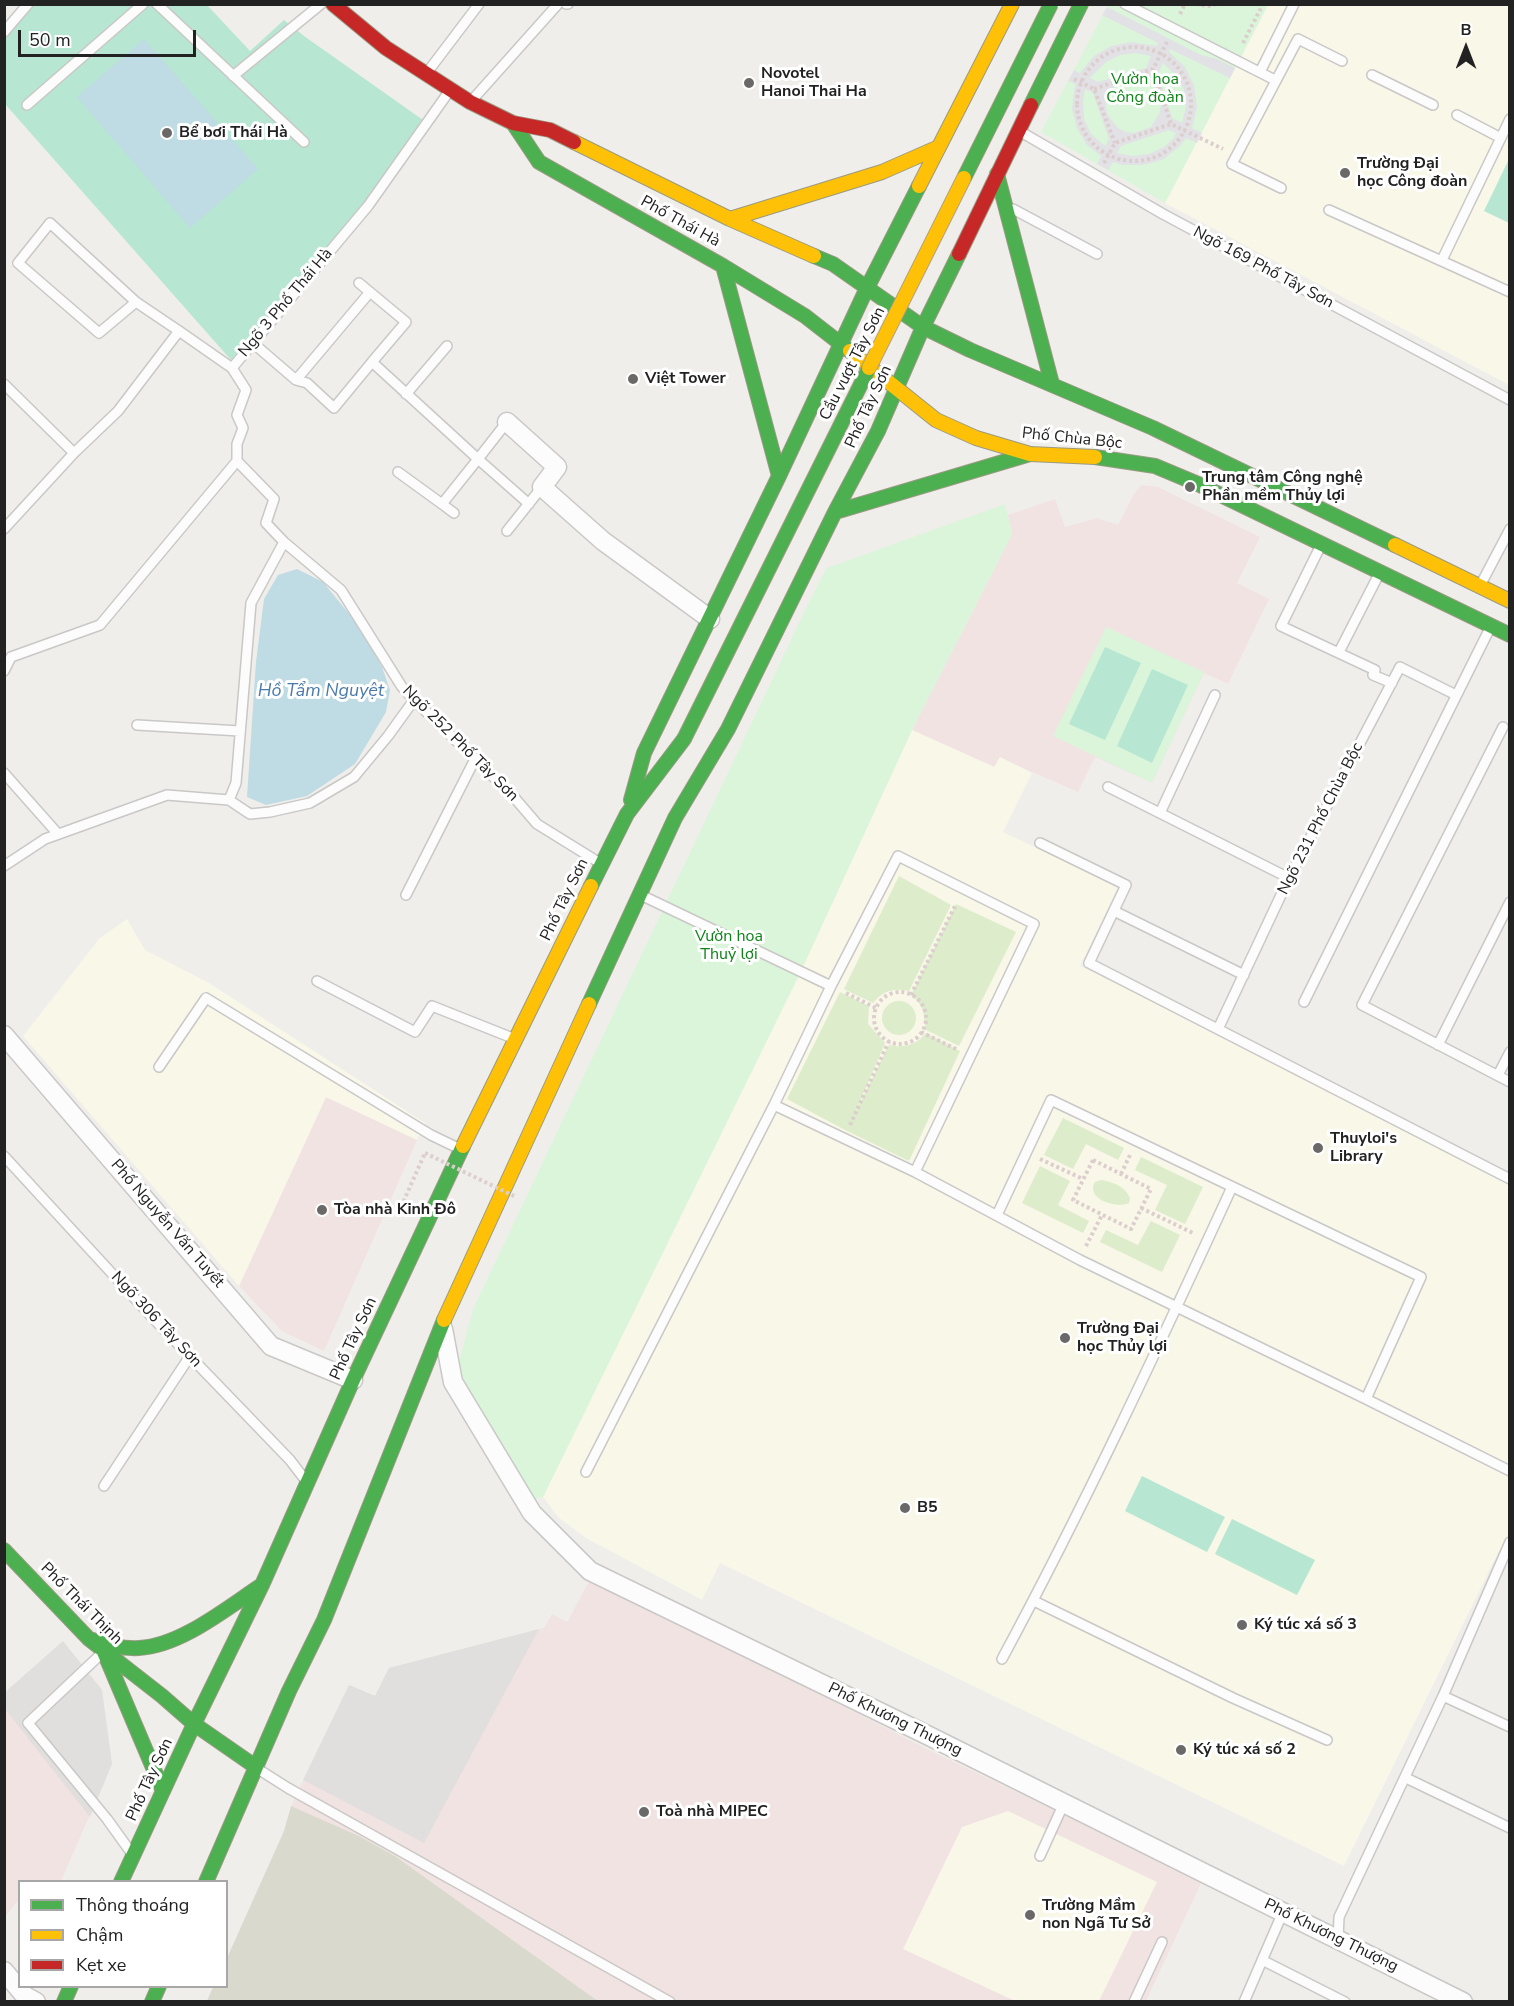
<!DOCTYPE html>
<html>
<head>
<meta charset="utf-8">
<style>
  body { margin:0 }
  #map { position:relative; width:1514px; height:2006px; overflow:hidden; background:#f0eeeb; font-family:"Nunito Sans",sans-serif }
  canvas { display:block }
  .frame { position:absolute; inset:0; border:6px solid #222; pointer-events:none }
  .legend { position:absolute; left:18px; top:1880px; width:210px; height:108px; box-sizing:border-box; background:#fff; border:2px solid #a7a7a7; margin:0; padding:8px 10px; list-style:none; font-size:18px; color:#222 }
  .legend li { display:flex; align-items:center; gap:12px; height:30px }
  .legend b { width:30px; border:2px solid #a7a7a7 }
  .north { position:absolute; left:1436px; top:18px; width:60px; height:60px; -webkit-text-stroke:4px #fff; paint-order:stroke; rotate:0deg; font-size:16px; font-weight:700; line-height:24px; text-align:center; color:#222 }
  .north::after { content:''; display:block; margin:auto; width:21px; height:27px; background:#222; clip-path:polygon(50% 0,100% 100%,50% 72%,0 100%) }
  .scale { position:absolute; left:18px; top:30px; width:178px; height:27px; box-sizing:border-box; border:3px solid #222; border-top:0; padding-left:8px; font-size:18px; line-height:21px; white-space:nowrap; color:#222; -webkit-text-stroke:4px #fff; paint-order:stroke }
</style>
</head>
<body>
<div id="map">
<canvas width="1514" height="2006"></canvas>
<div class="frame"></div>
<ul class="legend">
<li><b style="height:8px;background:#4caf50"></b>Thông thoáng</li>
<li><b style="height:8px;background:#ffc107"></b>Chậm</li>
<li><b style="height:8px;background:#c62828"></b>Kẹt xe</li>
</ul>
<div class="north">B</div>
<div class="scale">50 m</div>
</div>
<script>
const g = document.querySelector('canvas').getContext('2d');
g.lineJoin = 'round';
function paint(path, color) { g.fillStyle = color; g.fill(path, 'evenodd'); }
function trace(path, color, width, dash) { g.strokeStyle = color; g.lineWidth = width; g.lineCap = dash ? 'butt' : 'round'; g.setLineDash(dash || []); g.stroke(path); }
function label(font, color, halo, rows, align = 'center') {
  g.font = font + ' "Nunito Sans",sans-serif'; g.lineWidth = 6; g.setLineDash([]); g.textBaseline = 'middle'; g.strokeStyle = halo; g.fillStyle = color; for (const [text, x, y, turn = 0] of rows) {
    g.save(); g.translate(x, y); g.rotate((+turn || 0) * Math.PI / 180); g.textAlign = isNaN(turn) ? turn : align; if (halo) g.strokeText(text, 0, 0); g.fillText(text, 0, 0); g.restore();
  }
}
paint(new Path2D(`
  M 1141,485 L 1158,487 L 1260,537 L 1237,583 L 1269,599 L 1228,684 L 1204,673 L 1152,783 L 1095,757 L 1078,792 L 1000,758 L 995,767 L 912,730 L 1012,534 L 1008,515 L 1055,499 L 1065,527 L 1097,518 L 1118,525 L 1134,494 Z
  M 326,1097 L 417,1140 L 324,1351 L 282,1331 L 239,1286 Z
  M 591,1578 L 925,1748 L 1202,1881 L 1146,2001 L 598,2001 L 395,1856 L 359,1836 L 291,1806 L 349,1685 L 375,1696 L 389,1668 L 544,1628 L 552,1614 L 567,1622 Z
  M 63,1641 L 102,1690 L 112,1764 L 61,1881 L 20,1882 L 19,1899 L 5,1917 L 5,1693 Z`), '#f1e3e1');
paint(new Path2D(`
  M 1268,5 L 1509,5 L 1509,385 L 1165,203 Z
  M 912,730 L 994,767 L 1000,757 L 1032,773 L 1003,832 L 1118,887 L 1080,966 L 1509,1179 L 1509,1554 L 1500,1549 L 1344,1866 L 720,1563 L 702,1600 L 586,1538 L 559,1518 L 543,1497 L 801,971 Z
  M 127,919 L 145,950 L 209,983 L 425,1123 L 417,1140 L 326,1097 L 239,1286 L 23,1036 L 100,938 Z
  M 1008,1811 L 1157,1882 L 1099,2001 L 1015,2001 L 903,1949 L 962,1827 Z`), '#f8f7e8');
paint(new Path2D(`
  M 291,1806 L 359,1836 L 395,1856 L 598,2001 L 207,2001 L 213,1987 L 226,1986 L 227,1958 L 284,1831 Z`), '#d9d9cd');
paint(new Path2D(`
  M 899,876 L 951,905 L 909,991 C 893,988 884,990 873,1003 L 844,989 Z
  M 956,904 L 1016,932 L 959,1046 L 926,1030 C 923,1013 926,1008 911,995 Z
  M 840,992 L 869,1006 L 868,1024 L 885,1043 L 854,1115 L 889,1045 C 905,1048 915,1046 926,1033 L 960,1051 L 909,1161 L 847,1131 L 787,1099 Z
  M882 1018a17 17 0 1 1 34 0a17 17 0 1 1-34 0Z
  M 1063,1118 L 1124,1148 L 1118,1160 L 1086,1144 L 1073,1169 L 1044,1155 Z
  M 1141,1157 L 1203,1187 L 1185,1224 L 1155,1210 L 1167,1185 L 1135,1170 Z
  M 1040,1166 L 1070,1181 L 1058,1205 L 1089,1221 L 1083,1233 L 1022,1203 Z
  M 1101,1180 C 1113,1182 1125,1186 1130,1198 L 1129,1203 C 1117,1209 1085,1199 1095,1182 Z
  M 1151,1221 L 1180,1235 L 1162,1272 L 1100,1242 L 1106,1230 L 1138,1245 Z`), '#ddeccb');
paint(new Path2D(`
  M 1108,5 L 1268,5 L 1165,203 L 1041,132 Z
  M 1005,504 L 1012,534 L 912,730 L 801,971 L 543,1497 L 521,1502 L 483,1429 L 458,1365 L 473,1309 L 812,596 L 827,568 Z
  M 1106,627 L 1204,672 L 1152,783 L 1053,736 Z`), '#daf5da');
paint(new Path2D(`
  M 34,5 L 207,5 L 250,51 L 284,20 L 304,36 L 423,120 L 365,205 L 231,360 L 5,104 L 4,40 Z
  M 1509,159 L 1509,223 L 1484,211 Z
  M 1105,647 L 1141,663 L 1105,740 L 1069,724 Z
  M 1152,669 L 1188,685 L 1152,763 L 1117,746 Z
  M 1142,1476 L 1225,1517 L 1207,1552 L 1125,1511 Z
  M 1232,1519 L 1315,1560 L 1297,1595 L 1215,1554 Z`), '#b7e6d2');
paint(new Path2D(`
  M 539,1629 L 424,1843 L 303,1780 L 349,1685 L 375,1696 L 389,1668 Z
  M 63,1641 L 102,1690 L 112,1764 L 90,1817 L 5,1709 L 4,1693 Z`), '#e0dfde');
paint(new Path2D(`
  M 1107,7 L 1201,55 L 1217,59 L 1235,68 L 1230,78 L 1170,49 L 1169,52 L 1185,67 L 1194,85 L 1197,107 L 1192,128 L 1202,133 L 1197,143 L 1186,138 L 1181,145 L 1164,159 L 1144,165 L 1123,165 L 1113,162 L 1108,170 L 1097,164 L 1101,156 L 1087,145 L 1077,128 L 1072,109 L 1075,84 L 1068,81 L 1074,70 L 1080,73 L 1094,56 L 1111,46 L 1131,42 L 1157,46 L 1158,43 L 1102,15 ZM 1136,53 L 1151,56 L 1146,68 L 1098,82 L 1090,78 L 1106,62 L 1120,55 ZM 1163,63 L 1177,76 L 1184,90 L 1186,106 L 1182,123 L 1172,118 L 1158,73 ZM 1138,78 L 1154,87 L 1159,95 L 1161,104 L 1160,112 L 1151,127 L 1134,133 L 1126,132 L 1118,128 L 1107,114 L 1106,105 L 1108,95 L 1113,88 L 1120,82 ZM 1085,89 L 1093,93 L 1109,139 L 1105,146 L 1091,134 L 1084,119 L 1083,103 ZM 1169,130 L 1176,133 L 1173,139 L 1164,147 L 1149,154 L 1133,156 L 1117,153 L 1121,146 Z`), '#e2e1e5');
paint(new Path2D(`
  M 144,39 L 258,169 L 190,228 L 77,97 Z
  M 297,569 L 323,582 L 350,615 L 366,638 L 382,667 L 390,690 L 386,712 L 355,764 L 307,796 L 266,805 L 247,797 L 256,662 L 264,599 L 278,575 Z`), '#bfdbe3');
const lane = new Path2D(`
  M 157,4 L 304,142
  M 566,4 L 568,4
  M 1125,4 L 1275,80
  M 4,32 L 28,4
  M 429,70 L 479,4
  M 1260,72 L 1294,4
  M 1372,75 L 1433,105
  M 233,76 L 321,4
  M 474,98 L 558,4
  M 27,105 L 143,4
  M 1457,115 L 1501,138
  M 1021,132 L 1163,214 L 1510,400
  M 1281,188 L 1232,164 L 1298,39 L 1342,61
  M 1013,209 L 1097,254
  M 1329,210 L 1510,292
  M 1442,260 L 1510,119
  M 359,283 L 406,322 L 372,362
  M 136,302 L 99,333 L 18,263 L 50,223 L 136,302 L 179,331
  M 253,343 L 296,380 L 307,383 L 334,408 L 372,362 L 478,459 L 507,422
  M 232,368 L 246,390 L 237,415 L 243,428 L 237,444 L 237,461 L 274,499 L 266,523 L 284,542 L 341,590 L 402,687 L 414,700 L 513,796 L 537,824 L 600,863
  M 296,380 L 370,292
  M 4,384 L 74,453
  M 406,394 L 447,346
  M 398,472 L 442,504
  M 454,513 L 442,504 L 478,459 L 529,504
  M 4,529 L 74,453 L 118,411 L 179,331 L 232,368 L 368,206 L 448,93
  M 507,531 L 542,487
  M 1320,547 L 1281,626 L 1375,670 L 1373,675 L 1392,683
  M 1482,582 L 1510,529
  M 1339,652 L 1378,576
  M 4,671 L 11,657 L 100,625 L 237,461
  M 137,725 L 240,731
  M 1503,727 L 1362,1005 L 1510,1082
  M 4,773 L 58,834
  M 1108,787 L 1289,878
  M 229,800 L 236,783 L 251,603 L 284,542
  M 1160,813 L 1215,695
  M 1040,843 L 1126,885 L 1089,963 L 1510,1179
  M 4,866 L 45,839 L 167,795 L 229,800 L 250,814 L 270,812 L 310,803 L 354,777 L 388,736 L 414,700
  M 406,895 L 475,759
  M 645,897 L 831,986
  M 1114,911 L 1244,975
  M 317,981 L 415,1032 L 432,1006 L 510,1037
  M 1304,1002 L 1489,630
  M 1218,1029 L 1289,878 L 1400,667 L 1456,695
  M 1438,1045 L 1510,902
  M 159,1067 L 206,998 L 431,1135 L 458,1148
  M 1498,1075 L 1510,1052
  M 774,1105 L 915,1172 L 1080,1260 L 1366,1399 L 1510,1471
  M 4,1156 L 151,1316 L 290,1460 L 303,1477
  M 997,1215 L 1051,1100 L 1421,1277 L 1366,1399
  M 586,1472 L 774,1105 L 831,986 L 898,856 L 1034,924 L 915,1172
  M 104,1486 L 190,1356
  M 1034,1601 L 1233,1698 L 1327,1740
  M 100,1655 L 28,1723 L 107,1819 L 130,1851
  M 1002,1659 C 1085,1505 1159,1346 1232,1187
  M 1443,1696 L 1510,1727
  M 258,1769 L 288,1788 L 670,2002
  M 1406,1778 L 1510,1828
  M 1040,1856 L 1064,1803
  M 1338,1940 L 1339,1917 L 1443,1696 L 1510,1542
  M 1262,1960 L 1345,2002
  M 1134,2002 L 1162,1942
  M 1244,2002 L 1283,1912`);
const street = new Path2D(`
  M 507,422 L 557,467 L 542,487 L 603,541 L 710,619
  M 4,1035 L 271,1346 L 353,1380
  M 443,1329 L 453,1382 L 532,1513 L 590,1571 L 929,1736 L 1463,2002
  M 4,1971 L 25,1996 L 36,2002`);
const fast = new Path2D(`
  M 1031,105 L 1081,4
  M 513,123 L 539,162 L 723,266 L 805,316 L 850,351
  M 997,174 L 1052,384
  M 814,256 L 833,264 L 923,327 L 970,350 L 1153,428 L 1395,545
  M 723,266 L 779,476
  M 1095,457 L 1155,466 L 1198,484 L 1510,635
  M 835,512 L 1030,454
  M 631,800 L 644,753 L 779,476 L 867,288 L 919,186
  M 591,886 L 627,814 L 684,739
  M 589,1004 L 675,818 L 728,729 L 835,512 L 878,431 L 923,327 L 959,254
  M 4,1550 L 89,1639 L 162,1696 L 194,1724 L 256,1767
  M 89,1639 C 105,1644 122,1649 139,1648 C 181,1646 228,1607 262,1585
  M 104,1652 L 163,1791
  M 121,1882 L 194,1724 L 262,1585 L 353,1380 L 463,1146
  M 206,1882 L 289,1691 L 324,1620 L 444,1320
  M 64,2002 L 71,1986
  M 152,2002 L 159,1986`);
const slow = new Path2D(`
  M 574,142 L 730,219 L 814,256
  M 919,186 L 1012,4
  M 730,219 L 882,172 L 939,147
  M 850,351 L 936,420 L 976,438 L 1030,454 L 1095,457
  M 1395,545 L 1510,601
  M 463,1146 L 591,886
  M 444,1320 L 589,1004`);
const jam = new Path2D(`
  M 333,4 L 386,48 L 470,102 L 513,123 L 550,130 L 574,142
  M 959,254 L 1031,105`);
trace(lane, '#c9c8c7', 12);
trace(street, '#c9c8c7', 21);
trace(fast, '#999a82', 16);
trace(slow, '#999a82', 16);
trace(jam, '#999a82', 16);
trace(new Path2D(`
  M 1196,4 L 1208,6 L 1217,4
  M 1180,14 L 1185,4
  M 1243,43 L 1263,4
  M1077 104a57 57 0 1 1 114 0a57 57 0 1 1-114 0Z
  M 1153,69 L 1171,124
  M 1074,79 L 1094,89 L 1115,143
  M 1094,89 L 1153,69 L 1167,42
  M 1104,163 L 1115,143 L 1171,124 L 1223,149
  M874 1018a26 26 0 1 1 52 0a26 26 0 1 1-52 0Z
  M 846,993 L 876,1008
  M 911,995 L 956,904
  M 921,1032 L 958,1050
  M 850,1125 L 889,1041
  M 1040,1159 L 1083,1179
  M 1093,1160 L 1151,1189 L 1131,1229 L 1073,1200 Z
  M 1121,1174 L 1130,1155
  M 401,1207 L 425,1153
  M 1141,1208 L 1195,1234
  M 1086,1246 L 1102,1215`), '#dccecd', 4, [3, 3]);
trace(lane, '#fdfcfc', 9);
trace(street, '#fdfcfc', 18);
trace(fast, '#4caf50', 14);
trace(slow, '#ffc107', 14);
trace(jam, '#c62828', 14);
const fastBridge = new Path2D(`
  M 964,178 L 1051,4
  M 684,739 L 869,368`);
const slowBridge = new Path2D(`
  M 869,368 L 964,178`);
trace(fastBridge, '#a79c86', 16, []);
trace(slowBridge, '#a79c86', 16, []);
trace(new Path2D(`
  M 425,1153 L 516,1197`), '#dccecd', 4, [3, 3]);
trace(fastBridge, '#4caf50', 14);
trace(slowBridge, '#ffc107', 14);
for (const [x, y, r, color] of [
  [749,83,6,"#6a6968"],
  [167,133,6,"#6a6968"],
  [1345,173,6,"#6a6968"],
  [633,379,6,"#6a6968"],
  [1190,487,6,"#6a6968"],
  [1318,1148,6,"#6a6968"],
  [322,1210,6,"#6a6968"],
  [1065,1338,6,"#6a6968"],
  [905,1508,6,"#6a6968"],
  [1242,1625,6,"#6a6968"],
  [1181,1750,6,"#6a6968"],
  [644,1812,6,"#6a6968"],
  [1030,1915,6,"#6a6968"]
]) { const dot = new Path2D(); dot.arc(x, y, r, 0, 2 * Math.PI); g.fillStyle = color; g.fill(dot); trace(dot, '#fff', 2); }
label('bold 16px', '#222', '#fff', [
  ["Novotel",761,74],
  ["Hanoi Thai Ha",761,92],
  ["Bể bơi Thái Hà",179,133],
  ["Trường Đại",1357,164],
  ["học Công đoàn",1357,182],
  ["Việt Tower",645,379],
  ["Trung tâm Công nghệ",1202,478],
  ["Phần mềm Thủy lợi",1202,496],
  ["Thuyloi's",1330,1139],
  ["Library",1330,1157],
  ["Tòa nhà Kinh Đô",334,1210],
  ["Trường Đại",1077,1329],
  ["học Thủy lợi",1077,1347],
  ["B5",917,1508],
  ["Ký túc xá số 3",1254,1625],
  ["Ký túc xá số 2",1193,1750],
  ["Toà nhà MIPEC",656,1812],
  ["Trường Mầm",1042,1906],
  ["non Ngã Tư Sở",1042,1924]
], 'left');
label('16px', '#0c8416', '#fff', [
  ["Vườn hoa",1145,80],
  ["Công đoàn",1145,98],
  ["Vườn hoa",729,937],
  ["Thuỷ lợi",729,955]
]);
label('16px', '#222', '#fff', [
  ["Phố Thái Hà",680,222,29],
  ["Ngõ 169 Phố Tây Sơn",1263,268,28],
  ["Ngõ 3 Phố Thái Hà",286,303,-50],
  ["Cầu vượt Tây Sơn",853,364,-63],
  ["Phố Tây Sơn",869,407,-65],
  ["Phố Chùa Bộc",1072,439,6],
  ["Ngõ 252 Phố Tây Sơn",460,744,45],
  ["Ngõ 231 Phố Chùa Bộc",1321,819,-63],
  ["Phố Tây Sơn",565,900,-64],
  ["Phố Nguyễn Văn Tuyết",167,1224,49],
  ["Ngõ 306 Tây Sơn",156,1320,47],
  ["Phố Tây Sơn",354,1339,-65],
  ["Phố Thái Thịnh",81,1604,45],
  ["Phố Khương Thượng",895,1720,26],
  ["Phố Tây Sơn",150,1780,-65],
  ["Phố Khương Thượng",1331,1936,26]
]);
label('italic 18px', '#4a7aab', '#fff', [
  ["Hồ Tẩm Nguyệt",321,692]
]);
</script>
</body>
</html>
